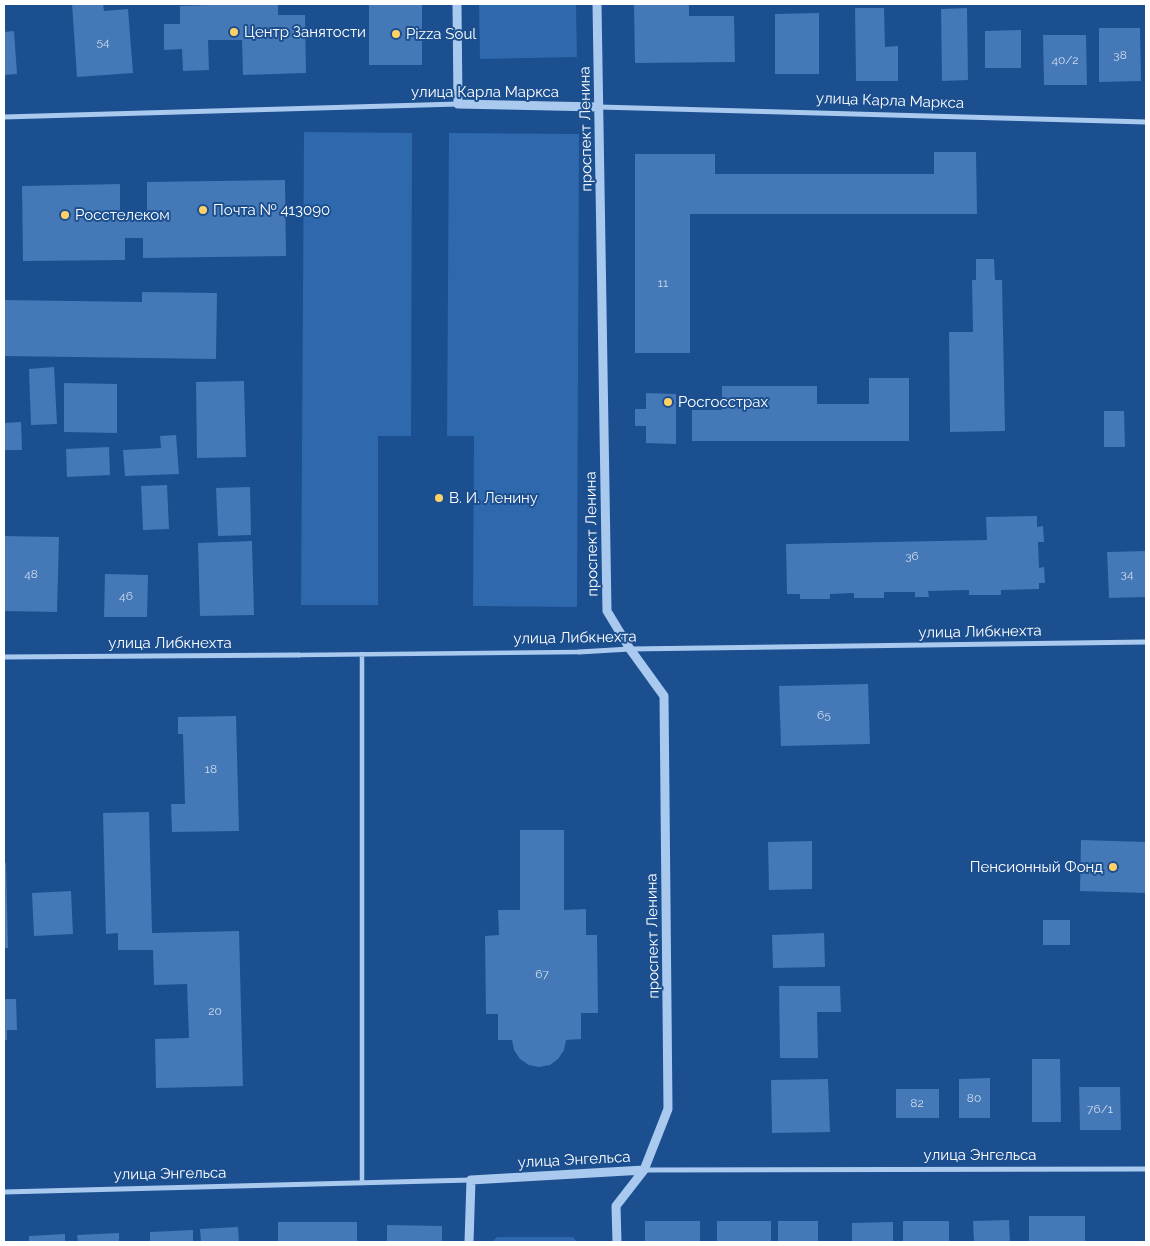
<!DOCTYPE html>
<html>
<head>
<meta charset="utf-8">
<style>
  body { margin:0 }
  #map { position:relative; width:1150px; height:1246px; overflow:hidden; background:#1b4f8f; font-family:Raleway,sans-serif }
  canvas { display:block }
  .frame { position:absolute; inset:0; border:5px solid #fff; pointer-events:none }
</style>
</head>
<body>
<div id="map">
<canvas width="1150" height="1246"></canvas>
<div class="frame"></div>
</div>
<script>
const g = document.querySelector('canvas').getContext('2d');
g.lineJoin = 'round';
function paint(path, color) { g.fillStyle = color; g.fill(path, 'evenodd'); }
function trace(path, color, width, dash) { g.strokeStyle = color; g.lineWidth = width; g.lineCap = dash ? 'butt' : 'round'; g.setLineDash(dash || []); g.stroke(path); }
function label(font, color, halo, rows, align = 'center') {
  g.font = font + ' Raleway,sans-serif'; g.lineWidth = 4; g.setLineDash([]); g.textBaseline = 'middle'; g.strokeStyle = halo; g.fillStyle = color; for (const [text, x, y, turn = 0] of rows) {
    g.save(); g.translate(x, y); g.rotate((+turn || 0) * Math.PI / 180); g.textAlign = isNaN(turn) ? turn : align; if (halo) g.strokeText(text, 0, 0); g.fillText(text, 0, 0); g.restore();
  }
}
paint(new Path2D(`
  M 479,4 L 576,4 L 577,57 L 480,59 Z
  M 304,132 L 412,133 L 411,436 L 378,436 L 378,605 L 301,605 Z
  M 449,133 L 579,134 L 577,607 L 473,606 L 474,436 L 447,436 Z
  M 497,1237 L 573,1237 L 577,1242 L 492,1242 Z`), '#2e69ad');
paint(new Path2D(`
  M 72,4 L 103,4 L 104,11 L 128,9 L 133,73 L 77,77 Z
  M 238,4 L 278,4 L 278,15 L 305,15 L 306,73 L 243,75 L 242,40 L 208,40 L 209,70 L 183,71 L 182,49 L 164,50 L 164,24 L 180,24 L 180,6 Z
  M 369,4 L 422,4 L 422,65 L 369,65 Z
  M 634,4 L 689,4 L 689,16 L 734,16 L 735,62 L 635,63 Z
  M 855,8 L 884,8 L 885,47 L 898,46 L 898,81 L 856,81 Z
  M 967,8 L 968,80 L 942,81 L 941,9 Z
  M 819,13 L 819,74 L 775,74 L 775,14 Z
  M 1099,28 L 1140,28 L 1141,81 L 1099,82 Z
  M 1021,30 L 1021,68 L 985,68 L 985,31 Z
  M 14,31 L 17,74 L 4,75 L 4,32 Z
  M 1043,35 L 1086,35 L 1087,85 L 1044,85 Z
  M 934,152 L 976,152 L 977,214 L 690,214 L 690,353 L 635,353 L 635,154 L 715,154 L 715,174 L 934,174 Z
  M 285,180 L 286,256 L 143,258 L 143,238 L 125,238 L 125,260 L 23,261 L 22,186 L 120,184 L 120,220 L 147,220 L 147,182 Z
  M 976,259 L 994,259 L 995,280 L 1002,280 L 1005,431 L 950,432 L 949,332 L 973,332 L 972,280 L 976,280 Z
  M 142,292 L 217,293 L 216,359 L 4,356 L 4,300 L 142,302 Z
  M 54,367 L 57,424 L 31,425 L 29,369 Z
  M 869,378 L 909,378 L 909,441 L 692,441 L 692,410 L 722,410 L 722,386 L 817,386 L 817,404 L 869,404 Z
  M 244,381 L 246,457 L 197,458 L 196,382 Z
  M 64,383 L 117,384 L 117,433 L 64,432 Z
  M 646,393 L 676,394 L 676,444 L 646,443 L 646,426 L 635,426 L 635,409 L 646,409 Z
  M 1104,411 L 1124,411 L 1125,447 L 1104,447 Z
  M 21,422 L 22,450 L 4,450 L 4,423 Z
  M 176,435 L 179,474 L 125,476 L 123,450 L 161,448 L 160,436 Z
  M 109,447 L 110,475 L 67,477 L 66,449 Z
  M 167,485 L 169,529 L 143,530 L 141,486 Z
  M 250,487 L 251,535 L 218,536 L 216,488 Z
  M 1037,516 L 1037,527 L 1043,526 L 1044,542 L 1038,542 L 1039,568 L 1044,567 L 1045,583 L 1039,583 L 1039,589 L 1001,590 L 1001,595 L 969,595 L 969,590 L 928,591 L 929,597 L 915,597 L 915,592 L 884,592 L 884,598 L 854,598 L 854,593 L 830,594 L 830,599 L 800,599 L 800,594 L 787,594 L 786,544 L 987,540 L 986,517 Z
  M 4,536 L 59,537 L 57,612 L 4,611 Z
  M 252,541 L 254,615 L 200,616 L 198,543 Z
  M 1146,551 L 1146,597 L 1109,598 L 1107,552 Z
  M 105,574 L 148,575 L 147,617 L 104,617 Z
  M 868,684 L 870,744 L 781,746 L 779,686 Z
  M 236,716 L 239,831 L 172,832 L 171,804 L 185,804 L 183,734 L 178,734 L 178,717 Z
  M 149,812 L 152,933 L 239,931 L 243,1086 L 156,1088 L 155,1039 L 189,1038 L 187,984 L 154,985 L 153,950 L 118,950 L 118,933 L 106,934 L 103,813 Z
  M 520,830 L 564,830 L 564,910 L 586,909 L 586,935 L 597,935 L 598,1013 L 581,1013 L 581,1039 L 566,1040 L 564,1050 L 558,1059 L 550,1065 L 539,1067 L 529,1065 L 520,1059 L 514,1050 L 512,1040 L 498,1040 L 498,1014 L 486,1014 L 485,936 L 499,935 L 498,910 L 520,910 Z
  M 1081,840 L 1146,842 L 1146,893 L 1080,891 Z
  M 812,841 L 812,889 L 769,890 L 768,842 Z
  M 4,863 L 6,863 L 8,948 L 4,948 Z
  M 71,891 L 73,934 L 34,936 L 32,893 Z
  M 1043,920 L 1070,920 L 1070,945 L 1043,945 Z
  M 824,933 L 825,967 L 773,968 L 772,935 Z
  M 779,986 L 840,986 L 841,1012 L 817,1012 L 818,1058 L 780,1058 Z
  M 4,999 L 16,999 L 17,1030 L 7,1030 L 7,1040 L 4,1040 Z
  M 1032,1059 L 1060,1059 L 1061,1122 L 1032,1122 Z
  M 990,1078 L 990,1118 L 959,1118 L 959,1079 Z
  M 828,1079 L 830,1132 L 772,1133 L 771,1080 Z
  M 1079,1087 L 1120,1087 L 1121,1130 L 1080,1130 Z
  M 896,1089 L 939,1089 L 939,1118 L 896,1118 Z
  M 1029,1216 L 1085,1216 L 1085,1242 L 1029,1242 Z
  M 1009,1220 L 1010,1242 L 974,1242 L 973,1221 Z
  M 645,1221 L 700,1221 L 700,1242 L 645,1242 Z
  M 717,1221 L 771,1221 L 771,1242 L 717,1242 Z
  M 778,1221 L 818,1221 L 818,1242 L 778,1242 Z
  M 903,1221 L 949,1221 L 949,1242 L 903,1242 Z
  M 278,1222 L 357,1222 L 357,1242 L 278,1242 Z
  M 893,1222 L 893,1242 L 852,1242 L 852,1223 Z
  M 387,1225 L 442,1226 L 442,1242 L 387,1242 Z
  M 238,1227 L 239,1242 L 201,1242 L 200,1229 Z
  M 193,1230 L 193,1242 L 150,1242 L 150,1232 Z
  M 119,1233 L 119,1242 L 78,1242 L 77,1235 Z
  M 65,1234 L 65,1242 L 29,1242 L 29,1236 Z`), '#4478b7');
trace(new Path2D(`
  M 362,654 L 362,1183
  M 299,655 L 579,652`), '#a9c9ee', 4.5);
trace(new Path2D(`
  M 599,107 L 1146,122
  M 4,117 L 458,104
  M 579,652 L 630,649 L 1146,642
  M 4,657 L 299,655
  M 644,1170 L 1146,1169
  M 4,1192 L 471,1180`), '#a9c9ee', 5);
trace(new Path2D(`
  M 457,4 L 458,104 L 599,107
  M 597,4 L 607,611 L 630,649 L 664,696 L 668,1109 L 644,1170 L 616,1206 L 617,1242
  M 469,1242 L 471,1180 L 644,1170`), '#a9c9ee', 9);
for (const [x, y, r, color] of [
  [234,32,5,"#ffd166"],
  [396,34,5,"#ffd166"],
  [203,210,5,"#ffd166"],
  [65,215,5,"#ffd166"],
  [668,402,5,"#ffd166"],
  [439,498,5,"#ffd166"],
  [1113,867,5,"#ffd166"]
]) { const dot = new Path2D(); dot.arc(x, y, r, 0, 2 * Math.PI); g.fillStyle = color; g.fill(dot); trace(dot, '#1b4f8f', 2); }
label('12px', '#d0dded', null, [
  ["54",103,42],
  ["38",1120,55],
  ["40/2",1065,60],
  ["11",663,283],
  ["36",912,556],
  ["48",31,574],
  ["34",1127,574],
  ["46",126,596],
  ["65",824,715],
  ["18",211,769],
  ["67",542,974],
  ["20",215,1011],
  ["80",974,1098],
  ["82",917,1103],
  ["76/1",1100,1109]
]);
label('15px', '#fff', '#1b4f8f', [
  ["Центр Занятости",244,32],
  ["Pizza Soul",406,34],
  ["Почта № 413090",213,210],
  ["Росстелеком",75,215],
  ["Росгосстрах",678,402],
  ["В. И. Ленину",449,498],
  ["Пенсионный Фонд",1103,867,"right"]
], 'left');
label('15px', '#fff', '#1b4f8f', [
  ["улица Карла Маркса",485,92],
  ["улица Карла Маркса",890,101,2],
  ["проспект Ленина",586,129,-91],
  ["проспект Ленина",592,534,-91],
  ["улица Либкнехта",980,632,-1],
  ["улица Либкнехта",575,638,-1],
  ["улица Либкнехта",170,643],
  ["проспект Ленина",653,936,-91],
  ["улица Энгельса",980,1155],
  ["улица Энгельса",574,1160,-3],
  ["улица Энгельса",170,1174,-1]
]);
</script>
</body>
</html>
